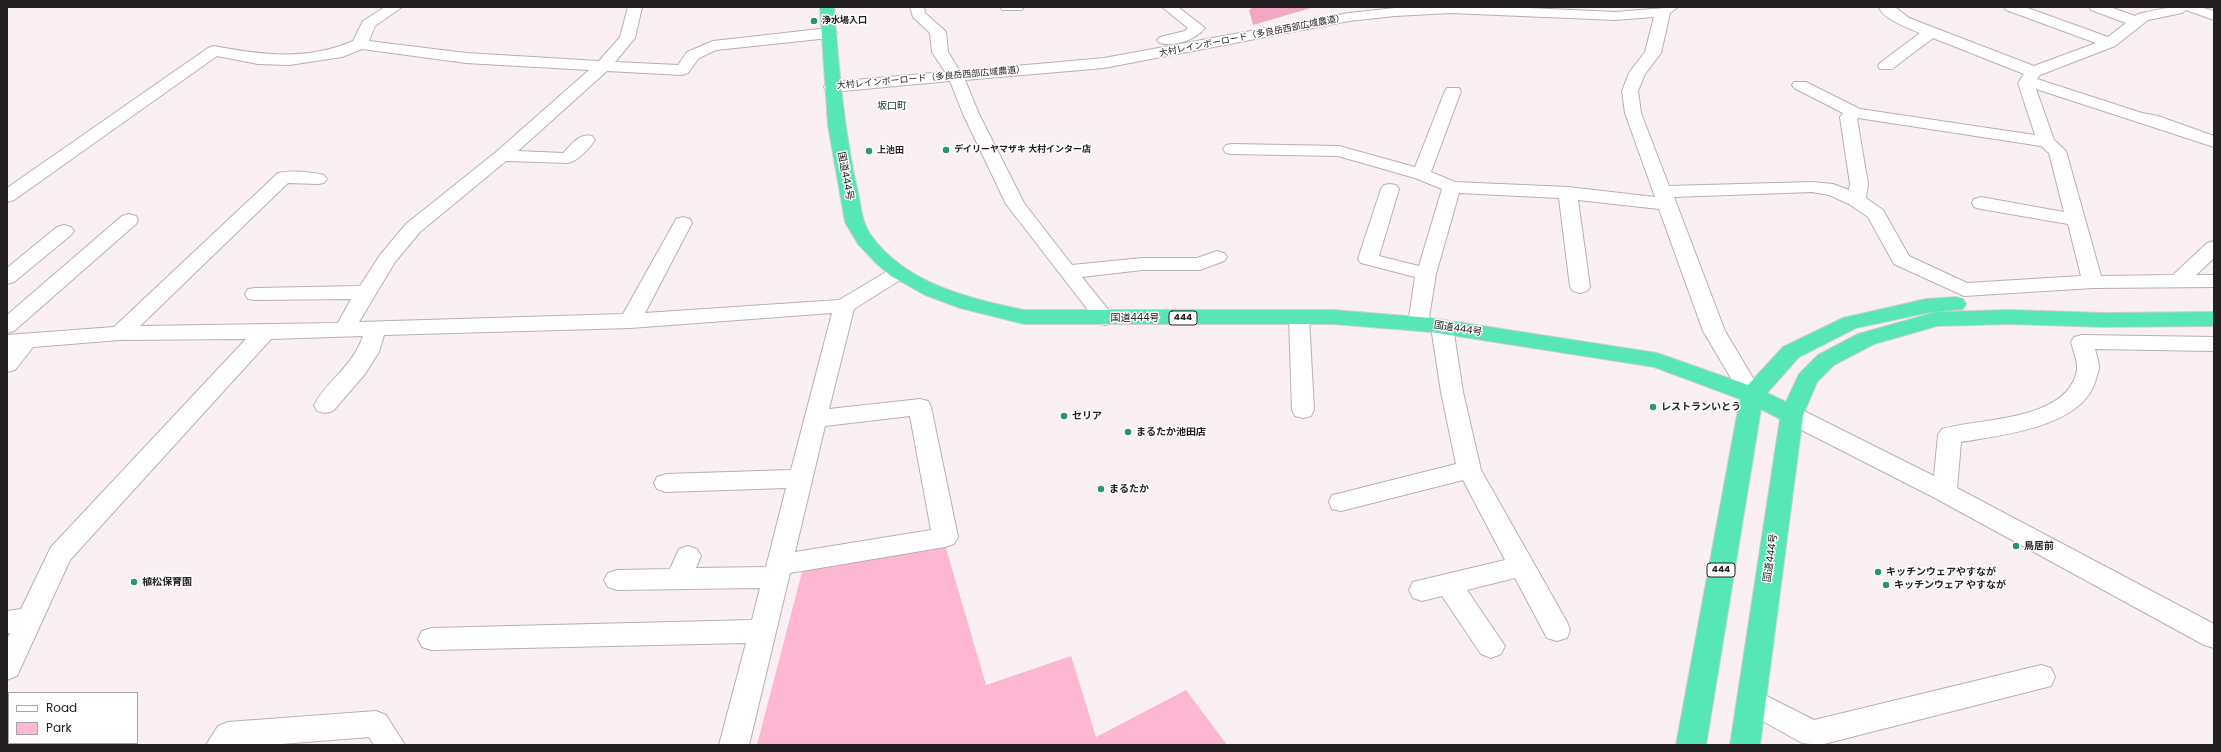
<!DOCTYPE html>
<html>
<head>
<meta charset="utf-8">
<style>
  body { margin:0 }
  #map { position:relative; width:2221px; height:752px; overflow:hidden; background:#faf0f3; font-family:Poppins,sans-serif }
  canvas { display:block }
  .frame { position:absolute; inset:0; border:8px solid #242022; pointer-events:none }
  .legend { position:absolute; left:8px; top:692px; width:130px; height:52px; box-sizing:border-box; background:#fff; border:1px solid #a7a6a7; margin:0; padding:5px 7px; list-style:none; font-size:12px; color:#242022 }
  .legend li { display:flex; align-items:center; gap:8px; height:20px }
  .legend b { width:20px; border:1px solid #a7a6a7 }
</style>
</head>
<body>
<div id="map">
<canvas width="2221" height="752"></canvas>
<div class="frame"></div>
<ul class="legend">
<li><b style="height:5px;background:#fff"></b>Road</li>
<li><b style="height:11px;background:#feb7d2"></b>Park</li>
</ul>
</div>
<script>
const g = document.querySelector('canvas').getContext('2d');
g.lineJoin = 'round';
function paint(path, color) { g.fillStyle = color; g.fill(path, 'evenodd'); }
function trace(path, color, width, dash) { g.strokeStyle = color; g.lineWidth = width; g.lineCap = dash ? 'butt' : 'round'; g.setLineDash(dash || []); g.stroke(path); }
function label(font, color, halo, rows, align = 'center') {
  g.font = font + ' Poppins,"Noto Sans JP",sans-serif'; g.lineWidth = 3; g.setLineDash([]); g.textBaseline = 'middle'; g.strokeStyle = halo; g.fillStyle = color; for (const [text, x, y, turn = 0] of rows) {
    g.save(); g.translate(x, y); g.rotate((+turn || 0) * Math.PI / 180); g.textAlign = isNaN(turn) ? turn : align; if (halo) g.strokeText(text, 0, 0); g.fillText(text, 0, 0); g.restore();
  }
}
paint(new Path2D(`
  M 945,545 L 986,685 L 1071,656 L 1096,737 L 1186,690 L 1227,745 L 757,745 L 803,568 Z`), '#feb7d2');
paint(new Path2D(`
  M 1254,7 L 1314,7 L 1253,25 L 1249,10 Z`), '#f2a7c4');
const minor = new Path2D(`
  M 385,7 L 402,7 L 375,26 L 369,41 L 466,53 L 599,61 L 620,37 L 628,7 L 642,7 L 635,38 L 615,62 L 678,65 L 687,52 L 713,41 L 829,28 L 834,30 L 837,33 L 834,36 L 829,38 L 716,50 L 699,58 L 688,73 L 682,75 L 607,71 L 518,151 L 563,153 C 572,144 579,133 592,136 L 595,140 C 589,149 578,161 568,163 L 506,161 L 420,232 L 395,262 L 359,322 L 623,314 L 674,223 L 676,219 L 683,217 L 690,219 L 692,223 L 645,313 L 839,300 L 891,269 L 898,267 L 905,269 L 908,273 L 905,277 L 854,309 L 829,409 L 920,399 L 928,401 L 931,407 L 958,537 L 954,544 L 945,547 L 790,573 L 749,745 L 719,745 L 746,643 L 432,650 L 422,647 L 418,639 L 422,631 L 432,628 L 752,620 L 760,588 L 617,590 L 608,587 L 604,580 L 608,573 L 617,570 L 670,569 L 679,549 L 688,546 L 697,549 L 701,556 L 696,568 L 766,567 L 786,488 L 666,492 L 657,489 L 654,483 L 657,477 L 666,474 L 791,470 L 832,313 L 630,328 L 384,335 L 379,352 L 365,374 L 333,411 L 325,413 L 317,411 L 314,405 C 329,378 352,368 363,336 L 271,339 L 70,560 L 17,676 L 7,680 L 7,639 L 10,633 L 7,633 L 7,611 L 21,609 L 51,547 L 246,339 L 120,340 L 33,347 L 15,370 L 7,372 L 7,335 L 114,327 L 278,173 C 291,170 311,172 324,175 L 327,179 L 324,183 L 318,184 L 288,183 L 140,326 L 338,323 L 351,299 L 255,300 L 248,299 L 245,294 L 248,289 L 255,288 L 360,286 L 380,255 L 406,224 L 496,152 L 589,70 L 466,63 L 362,49 L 342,57 L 289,65 L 258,64 L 217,56 L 14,200 L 7,202 L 7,188 L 208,48 L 214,46 C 261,55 308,61 353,41 L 363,21 ZM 910,416 L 931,530 L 795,552 L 825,426 Z
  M 910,7 L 924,7 L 925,13 L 943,29 L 946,32 L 948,52 L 960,71 L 1104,58 L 1349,13 L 1395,8 L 1508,7 L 1615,12 L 1678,7 L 1670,13 L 1661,53 L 1645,74 L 1638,91 L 1641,113 L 1669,186 L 1812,182 L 1833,184 L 1849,190 L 1850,184 L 1840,117 L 1843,113 L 1794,88 L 1792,85 L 1794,82 L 1806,82 L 1860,109 L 2035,135 L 2018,83 L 2024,74 L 1933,38 L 1892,69 L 1880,69 L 1878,66 L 1880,63 L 1920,33 C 1910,29 1881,18 1879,7 L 1895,7 L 1909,18 L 2034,66 L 2096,43 L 2006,10 L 2004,7 L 2025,7 L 2108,37 L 2126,23 L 2091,10 L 2089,7 L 2110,7 L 2135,16 L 2138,14 C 2162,8 2190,2 2214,11 L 2214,20 L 2186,10 L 2182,13 L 2148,20 L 2115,46 L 2040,75 L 2037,79 L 2142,113 L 2158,116 L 2214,136 L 2214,147 L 2036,89 L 2054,140 L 2066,151 L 2101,276 L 2173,275 L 2207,243 L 2214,241 L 2214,258 L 2196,275 L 2214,275 L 2214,287 L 2093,288 L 1964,296 L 1894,264 L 1868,217 L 1849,204 L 1829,195 L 1812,192 L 1674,197 L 1725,331 L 1763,395 L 1760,400 L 1752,403 L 1744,400 L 1703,331 L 1659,209 L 1578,200 L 1590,287 L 1587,291 L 1580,293 L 1573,291 L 1570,287 L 1559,198 L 1459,193 L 1436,274 L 1428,324 L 1425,329 L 1418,331 L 1411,329 L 1408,324 L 1415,277 L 1361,263 L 1358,259 L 1381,189 L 1384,185 L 1390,184 L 1396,185 L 1399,189 L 1379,256 L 1419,266 L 1442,189 L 1415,178 L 1338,156 L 1232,154 L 1226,153 L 1223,149 L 1226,145 L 1232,144 L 1339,146 L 1415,167 L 1445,91 L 1447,88 L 1459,88 L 1461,91 L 1431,172 L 1455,182 L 1568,187 L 1655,197 L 1625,113 L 1622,91 L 1629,73 L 1645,52 L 1654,17 L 1615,20 L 1451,13 L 1395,16 L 1349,21 L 1104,68 L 965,80 L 979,114 L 1024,203 L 1072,265 L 1142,258 L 1197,258 L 1217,251 L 1224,253 L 1227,257 L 1224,261 L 1200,270 L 1142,270 L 1082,277 L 1115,318 L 1112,323 L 1105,325 L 1098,323 L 1006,204 L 963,114 L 950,81 L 832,92 L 826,90 L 824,87 L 826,84 L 832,82 L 945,72 L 932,52 L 930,33 L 913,17 ZM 1858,118 L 2041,146 L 2049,153 L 2064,212 L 1981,197 L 1974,199 L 1972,203 L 1974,207 L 1981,209 L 2068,224 L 2081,276 L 1967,283 L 1909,256 L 1883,210 L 1866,198 L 1868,184 L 1857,119 Z
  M 1000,7 L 1024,7 L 1022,10 L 1002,10 Z
  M 1162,7 L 1178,7 L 1205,28 C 1196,40 1174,47 1160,43 L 1157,40 L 1160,37 L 1185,31 L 1188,28 Z
  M 129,214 L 136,216 L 138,220 L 136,224 L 14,331 L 7,333 L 7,315 L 122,216 Z
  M 64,225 L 71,227 L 74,231 L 71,235 L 14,282 L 7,284 L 7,268 L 57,227 Z
  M 1299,310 L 1306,312 L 1309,317 L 1314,410 L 1311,416 L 1303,418 L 1295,416 L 1292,410 L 1289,317 L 1292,312 Z
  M 1442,320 L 1449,322 L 1453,327 L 1463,392 L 1481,470 L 1567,622 L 1570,630 L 1567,638 L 1557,641 L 1547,638 L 1515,578 L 1467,590 L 1505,646 L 1501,654 L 1491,658 L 1481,654 L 1442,596 L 1422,601 L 1413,598 L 1409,590 L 1413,582 L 1505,560 L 1463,480 L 1341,511 L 1332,509 L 1329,502 L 1332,495 L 1341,493 L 1456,464 L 1441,392 L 1431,327 L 1435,322 Z
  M 2082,335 L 2214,337 L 2214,351 L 2095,349 C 2096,355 2099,361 2099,367 C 2099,371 2097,375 2096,379 C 2084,427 2002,435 1961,442 L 1957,488 L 2214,624 L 2214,648 L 2204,645 L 1935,498 L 1784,421 L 1781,415 L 1784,409 L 1792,407 L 1800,409 L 1934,476 L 1938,435 L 1942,429 C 1980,418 2070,421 2077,369 C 2078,361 2073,350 2071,342 L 2074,337 Z
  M 2041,665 L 2051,668 L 2055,677 L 2051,686 L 1820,745 L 1802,743 L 1741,709 L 1737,700 L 1741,691 L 1751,688 L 1814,720 Z
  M 376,711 L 386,715 L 405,745 L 374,745 L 369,737 L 269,745 L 206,745 L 218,726 L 228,722 Z`);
const highway = new Path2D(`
  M 820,7 L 834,7 C 839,70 844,132 858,193 C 861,207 862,222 870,234 C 904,283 969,299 1024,310 L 1333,310 L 1431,318 L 1657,353 L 1748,385 L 1783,347 L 1843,318 L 1926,299 L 1956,297 L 1963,299 L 1966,304 L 1963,309 L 1926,313 L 1856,328 L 1799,357 L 1767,393 L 1786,402 L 1799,374 L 1818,355 L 1858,334 L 1936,312 L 2010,310 L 2104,313 L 2214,312 L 2214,326 L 2104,327 L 2010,324 L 1937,326 L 1874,344 L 1834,365 L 1817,382 L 1803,415 L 1760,745 L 1730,745 L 1780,419 L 1761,409 L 1706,745 L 1676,745 L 1740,399 L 1654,367 L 1431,332 L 1333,324 L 1024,324 L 960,308 L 925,295 L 891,276 L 876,263 L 858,244 L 845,222 L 828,125 Z`);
trace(minor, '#b9b0b3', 2);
trace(highway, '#cfcece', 2);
paint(minor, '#fff');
paint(highway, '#57e7b7');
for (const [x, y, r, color] of [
  [814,21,4,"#2a9473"],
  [946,150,4,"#2a9473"],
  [869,151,4,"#2a9473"],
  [1653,407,4,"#2a9473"],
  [1064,416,4,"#2a9473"],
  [1128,432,4,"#2a9473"],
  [1101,489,4,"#2a9473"],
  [2016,546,4,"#2a9473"],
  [1878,572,4,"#2a9473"],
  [134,582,4,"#2a9473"],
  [1886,585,4,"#2a9473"]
]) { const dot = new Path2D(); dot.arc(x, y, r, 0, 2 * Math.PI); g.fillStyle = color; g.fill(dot); trace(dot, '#fff', 1.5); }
label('bold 9px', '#242022', '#fff', [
  ["浄水場入口",822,21],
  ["デイリーヤマザキ 大村インター店",954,150],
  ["上池田",877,151]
], 'left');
label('9px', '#242022', '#fff', [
  ["大村レインボーロード（多良岳西部広域農道）",1252,36,-11],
  ["大村レインボーロード（多良岳西部広域農道）",931,78,-5]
]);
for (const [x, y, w] of [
  [1183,318,28],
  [1721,570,28]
]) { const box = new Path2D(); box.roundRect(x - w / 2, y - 7, w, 14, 3); g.fillStyle = '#fff'; g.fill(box); trace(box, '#242022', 1); }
label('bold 9px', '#242022', null, [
  ["444",1183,318],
  ["444",1721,570]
]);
label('10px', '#0b3f2f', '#fff', [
  ["坂口町",892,106]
]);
label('10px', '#242022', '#fff', [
  ["国道444号",845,176,79],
  ["国道444号",1135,318],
  ["国道444号",1458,329,9],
  ["国道444号",1771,558,-82]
]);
label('bold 10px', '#242022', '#fff', [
  ["レストランいとう",1661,407],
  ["セリア",1072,416],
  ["まるたか池田店",1136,432],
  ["まるたか",1109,489],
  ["鳥居前",2024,546],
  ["キッチンウェアやすなが",1886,572],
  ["植松保育園",142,582],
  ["キッチンウェア やすなが",1894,585]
], 'left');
</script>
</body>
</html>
